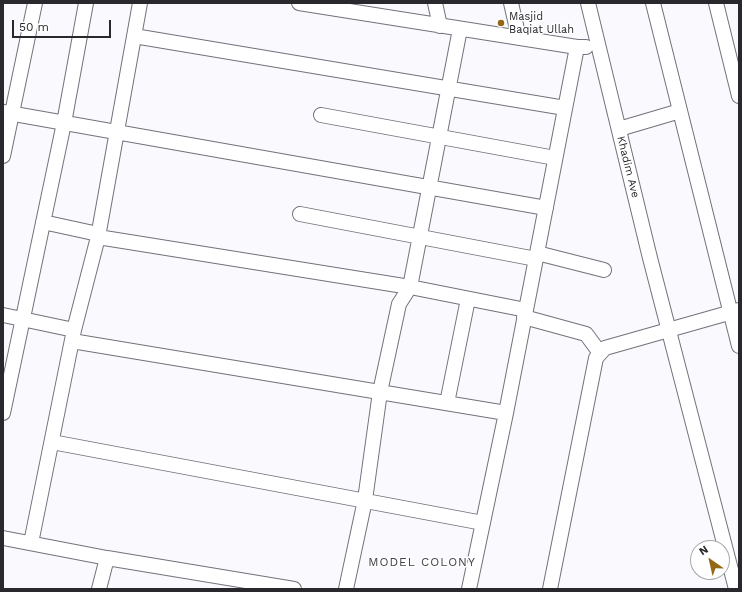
<!DOCTYPE html>
<html>
<head>
<meta charset="utf-8">
<style>
  body { margin:0 }
  #map { position:relative; width:742px; height:592px; overflow:hidden; background:#f9f9fe; font-family:"Work Sans",sans-serif }
  canvas { display:block }
  .frame { position:absolute; inset:0; border:4px solid #28282d; pointer-events:none }
  .north { position:absolute; left:690px; top:540px; width:40px; height:40px; box-sizing:border-box; background:#fff; border:1px solid #a9a9ab; border-radius:50%; rotate:326deg; font-size:11px; font-weight:700; line-height:16px; text-align:center; color:#28282d }
  .north::after { content:''; display:block; margin:auto; width:14px; height:18px; background:#946814; clip-path:polygon(50% 0,100% 100%,50% 72%,0 100%) }
  .scale { position:absolute; left:12px; top:20px; width:99px; height:18px; box-sizing:border-box; border:2px solid #28282d; border-top:0; padding-left:5px; font-size:12px; line-height:14px; white-space:nowrap; color:#28282d; -webkit-text-stroke:3px #fff; paint-order:stroke }
</style>
</head>
<body>
<div id="map">
<canvas width="742" height="592"></canvas>
<div class="frame"></div>
<div class="north">N</div>
<div class="scale">50 m</div>
</div>
<script>
const g = document.querySelector('canvas').getContext('2d');
g.lineJoin = 'round';
function trace(path, color, width, dash) { g.strokeStyle = color; g.lineWidth = width; g.lineCap = dash ? 'butt' : 'round'; g.setLineDash(dash || []); g.stroke(path); }
function label(font, color, halo, rows, align = 'center') {
  g.font = font + ' "Work Sans",sans-serif'; g.lineWidth = 3; g.setLineDash([]); g.textBaseline = 'middle'; g.strokeStyle = halo; g.fillStyle = color; for (const [text, x, y, turn = 0] of rows) {
    g.save(); g.translate(x, y); g.rotate((+turn || 0) * Math.PI / 180); g.textAlign = isNaN(turn) ? turn : align; if (halo) g.strokeText(text, 0, 0); g.fillText(text, 0, 0); g.restore();
  }
}
const minor = new Path2D(`
  M 299,3 L 577,47 L 586,47
  M 435,3 L 440,26
  M 511,3 L 519,38
  M 588,3 L 650,258 L 736,589
  M 653,3 L 739,346
  M 716,3 L 739,96
  M 134,36 L 565,108
  M 3,112 L 546,208
  M 321,115 L 555,158
  M 619,129 L 680,111
  M 3,156 L 35,3
  M 300,214 L 536,259
  M 43,222 L 98,234
  M 98,237 L 410,287 L 526,310
  M 537,253 L 604,270
  M 3,315 L 74,330
  M 524,317 L 586,334 L 600,353
  M 72,341 L 506,413
  M 447,403 L 468,299
  M 3,413 L 64,123 L 86,3
  M 52,442 L 483,523
  M 3,538 L 107,558 L 294,589
  M 31,543 L 74,330 L 98,237 L 140,3
  M 99,589 L 107,558
  M 346,589 L 365,500 L 380,392 L 399,304 L 410,287 L 460,29
  M 469,589 L 506,413 L 577,47
  M 550,589 L 596,358 L 605,348 L 739,310`);
trace(minor, '#73727d', 16);
trace(minor, '#fff', 14);
for (const [x, y, r, color] of [
  [501,23,4,"#946814"]
]) { const dot = new Path2D(); dot.arc(x, y, r, 0, 2 * Math.PI); g.fillStyle = color; g.fill(dot); trace(dot, '#fff', 1.5); }
label('11px', '#28282d', '#fff', [
  ["Masjid",509,17],
  ["Baqiat Ullah",509,30]
], 'left');
label('11px', '#28282d', '#fff', [
  ["Khadim Ave",628,167,76]
]);
g.letterSpacing = '1px';
label('12px', '#404049', '#fff', [
  ["MODEL COLONY",422,562]
]);
g.letterSpacing = '0px';
</script>
</body>
</html>
